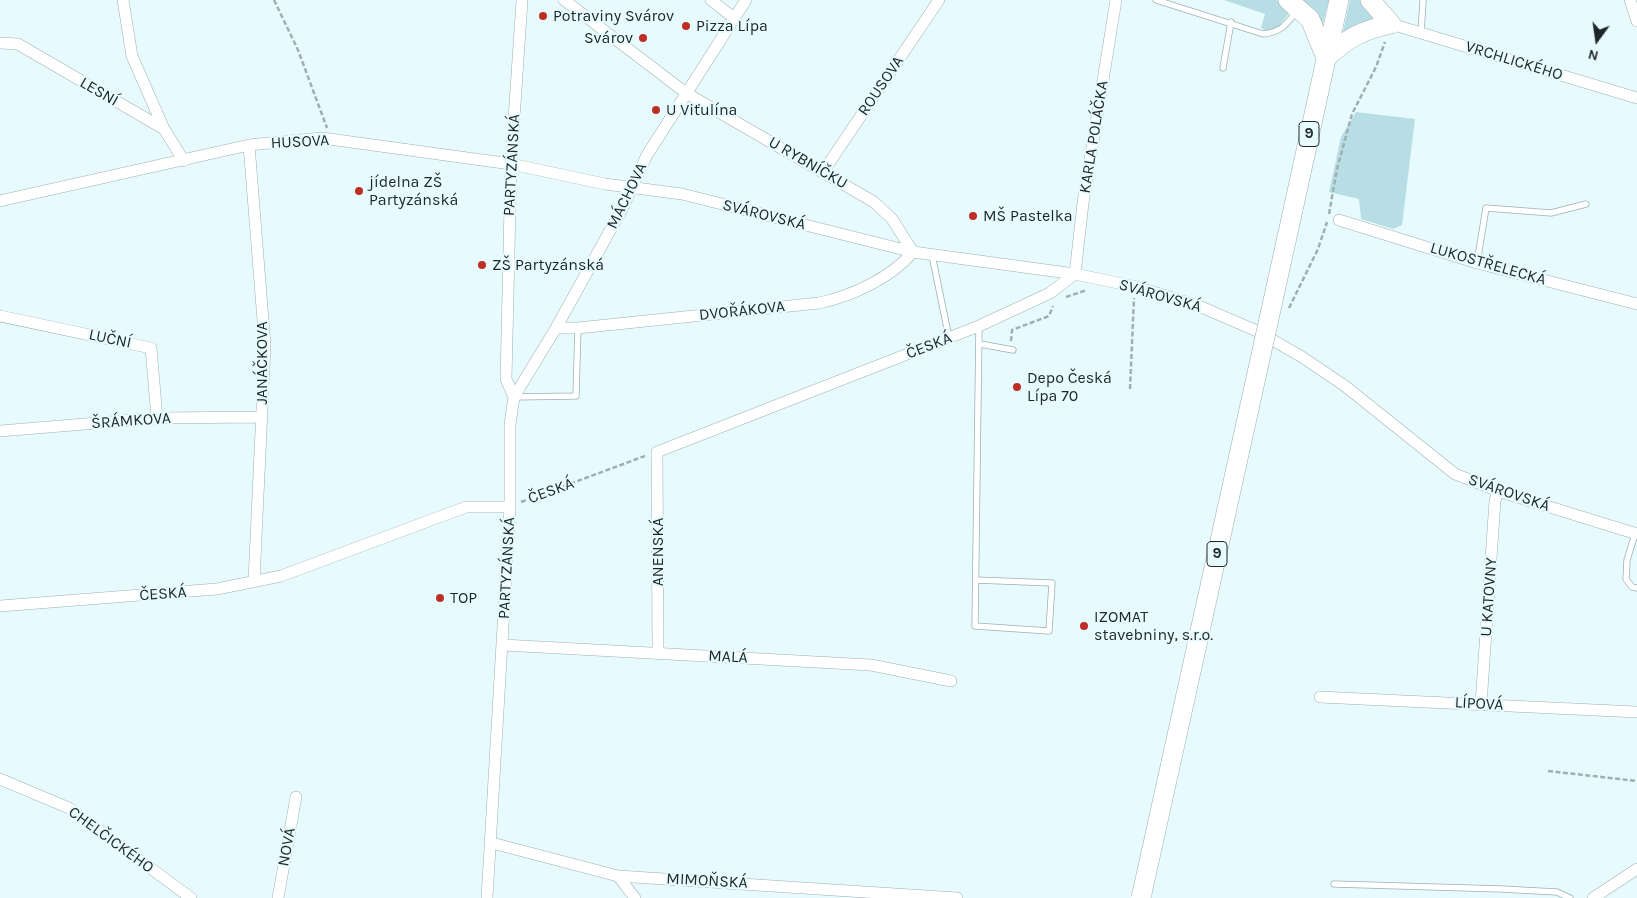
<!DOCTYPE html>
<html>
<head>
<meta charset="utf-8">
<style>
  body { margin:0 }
  #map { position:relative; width:1637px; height:898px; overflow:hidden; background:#e7fbfe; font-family:Karla,sans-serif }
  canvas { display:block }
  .north { position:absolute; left:1572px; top:15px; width:50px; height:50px; -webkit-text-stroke:4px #e7fbfe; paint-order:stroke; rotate:194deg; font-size:14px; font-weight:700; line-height:20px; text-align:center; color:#1f2627 }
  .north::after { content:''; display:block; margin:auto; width:18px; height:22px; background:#1f2627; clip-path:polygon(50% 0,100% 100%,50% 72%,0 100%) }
</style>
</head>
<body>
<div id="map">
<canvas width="1637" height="898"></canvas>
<div class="north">N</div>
</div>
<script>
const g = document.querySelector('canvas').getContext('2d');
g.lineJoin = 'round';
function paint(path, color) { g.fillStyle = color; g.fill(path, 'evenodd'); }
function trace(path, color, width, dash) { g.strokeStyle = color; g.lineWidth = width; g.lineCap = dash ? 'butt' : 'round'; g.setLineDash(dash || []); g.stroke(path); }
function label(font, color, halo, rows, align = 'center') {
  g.font = font + ' Karla,sans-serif'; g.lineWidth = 4.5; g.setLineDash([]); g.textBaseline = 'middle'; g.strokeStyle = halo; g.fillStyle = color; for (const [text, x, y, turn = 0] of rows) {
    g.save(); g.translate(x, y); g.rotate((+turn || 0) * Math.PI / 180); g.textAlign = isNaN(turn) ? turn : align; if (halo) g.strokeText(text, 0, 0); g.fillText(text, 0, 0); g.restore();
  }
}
paint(new Path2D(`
  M 1224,0 L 1277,0 L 1292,9 L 1277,29 L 1267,31 L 1261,28 L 1265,14 Z
  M 1297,0 L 1329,0 L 1322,27 Z
  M 1350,0 L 1361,0 L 1375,19 L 1345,33 L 1343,32 Z
  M 1356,112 L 1415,119 L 1402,225 L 1393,229 L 1361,219 L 1359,199 L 1329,192 L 1341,137 Z`), '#b7dee5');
const service = new Path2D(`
  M 1156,0 L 1263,34 C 1282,32 1285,25 1297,11
  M 1421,33 L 1423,0
  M 1223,68 L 1231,22
  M 932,255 L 949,338
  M 1477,263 L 1486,208 L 1551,213 L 1586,204
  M 980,344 L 1013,350
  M 514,397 L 576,396 L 578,328
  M 1635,534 L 1627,560 L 1626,579 L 1632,587 L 1637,588
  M 976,580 L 1052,583 L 1049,631 L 975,626 L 979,326
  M 1334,884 L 1501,889 L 1557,892 L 1570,898`);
const minor = new Path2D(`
  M 123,0 L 132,56 L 164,129
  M 564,0 L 686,93 L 874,202 L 892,219 L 913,252
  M 711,0 L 734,18
  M 1630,0 L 1637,21
  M 1391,24 L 1637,98
  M 0,43 L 18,44 L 164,129 L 184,161
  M 249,145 L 265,345 L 254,581
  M 823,172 L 939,0
  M 0,201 L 249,145 L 322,138 L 511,164 L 605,184 L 682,194 L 913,252 L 1075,274 L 1137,287 L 1199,306 L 1257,331 L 1302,357 L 1345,386 L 1455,474 L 1498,491 L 1637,534
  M 1339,220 L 1477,263 L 1637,304
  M 1075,274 L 1083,203 L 1116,0
  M 0,316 L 151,348 L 157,418
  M 556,328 L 578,328 L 819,303 C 852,296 891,278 913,252
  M 514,397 L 556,328 L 622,209 L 647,155 L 746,0
  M 0,431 L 157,418 L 262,417
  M 0,606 L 217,589 L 281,576 L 466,507 L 510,507
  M 503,645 L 871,665 L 951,681
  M 658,653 L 657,452 L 979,326 L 1050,293 L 1075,274
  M 1320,697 L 1637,712
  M 1481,704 L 1495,501 L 1498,491
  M 0,779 L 69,808 L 191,898
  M 492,843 L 618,876 L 957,898
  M 618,876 L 635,898
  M 278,898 L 296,797
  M 487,898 L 510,507 L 510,424 L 514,397 L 506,379 L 511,164 L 522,0
  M 1593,898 L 1637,869`);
const primary = new Path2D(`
  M 1288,0 L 1310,19 L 1326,58
  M 1326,58 C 1348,38 1362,30 1391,24 L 1370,0
  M 1293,210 L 1339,0`);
trace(service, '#9dafb2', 7);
trace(minor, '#9dafb2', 12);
trace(primary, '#9dafb2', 20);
trace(new Path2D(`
  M 274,0 L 298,50 L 327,128
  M 1329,214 L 1337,169 L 1352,114 L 1376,67 L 1385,42
  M 1066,297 L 1087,290
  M 1289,308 L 1318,249 L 1327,222
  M 1011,341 L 1012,330 L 1049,316 L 1053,306
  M 1130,389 L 1134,298
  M 521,502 L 645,456
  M 1548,771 L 1637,781`), '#a0b0b2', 2.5, [5, 2.5]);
trace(service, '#fff', 5.5);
trace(minor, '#fff', 11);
trace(primary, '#fff', 19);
const primaryBridge = new Path2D(`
  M 1141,898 L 1293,210`);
trace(primaryBridge, '#9dafb2', 20, []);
trace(primaryBridge, '#fff', 19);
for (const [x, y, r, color] of [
  [543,16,5,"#bc2e26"],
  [686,26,5,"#bc2e26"],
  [643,38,5,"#bc2e26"],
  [656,110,5,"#bc2e26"],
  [359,191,5,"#bc2e26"],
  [973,216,5,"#bc2e26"],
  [482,265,5,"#bc2e26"],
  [1017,387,5,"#bc2e26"],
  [440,598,5,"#bc2e26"],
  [1084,626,5,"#bc2e26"]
]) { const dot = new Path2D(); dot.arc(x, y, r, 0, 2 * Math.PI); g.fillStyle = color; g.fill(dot); trace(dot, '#e7fbfe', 2); }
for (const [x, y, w] of [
  [1309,134,20],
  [1217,554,20]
]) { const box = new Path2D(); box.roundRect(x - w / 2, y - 12.5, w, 25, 4); g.fillStyle = '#e7fbfe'; g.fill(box); trace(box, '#1f2627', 1); }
label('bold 15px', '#1f2627', null, [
  ["9",1309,134],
  ["9",1217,554]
]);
label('16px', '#1f2627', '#e7fbfe', [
  ["Potraviny Svárov",553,16],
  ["Pizza Lípa",696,26],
  ["Svárov",633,38,"right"],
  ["U Viťulína",666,110],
  ["jídelna ZŠ",369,182],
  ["Partyzánská",369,200],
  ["MŠ Pastelka",983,216],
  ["ZŠ Partyzánská",492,265],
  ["Depo Česká",1027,378],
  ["Lípa 70",1027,396],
  ["TOP",450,598],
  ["IZOMAT",1094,617],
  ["stavebniny, s.r.o.",1094,635]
], 'left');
label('16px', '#1f2627', '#e7fbfe', [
  ["VRCHLICKÉHO",1514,61,17],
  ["ROUSOVA",881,86,-56],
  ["LESNÍ",99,92,30],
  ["KARLA POLÁČKA",1094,137,-81],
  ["HUSOVA",300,142,-3],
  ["U RYBNÍČKU",808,163,30],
  ["PARTYZÁNSKÁ",512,165,-87],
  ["MÁCHOVA",627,196,-64],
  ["SVÁROVSKÁ",764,215,14],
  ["LUKOSTŘELECKÁ",1488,264,16],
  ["SVÁROVSKÁ",1160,296,16],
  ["DVOŘÁKOVA",742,311,-6],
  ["LUČNÍ",110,339,12],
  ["ČESKÁ",929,346,-21],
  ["JANÁČKOVA",262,363,-90],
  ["ŠRÁMKOVA",131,421,-4],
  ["ČESKÁ",551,491,-20],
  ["SVÁROVSKÁ",1509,493,19],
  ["ANENSKÁ",658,552,-90],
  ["PARTYZÁNSKÁ",507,568,-87],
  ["ČESKÁ",163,594,-4],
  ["U KATOVNY",1489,597,-86],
  ["MALÁ",728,657,3],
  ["LÍPOVÁ",1479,704,3],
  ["CHELČICKÉHO",111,840,36],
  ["NOVÁ",287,847,-80],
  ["MIMOŇSKÁ",707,881,3]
]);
</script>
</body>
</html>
